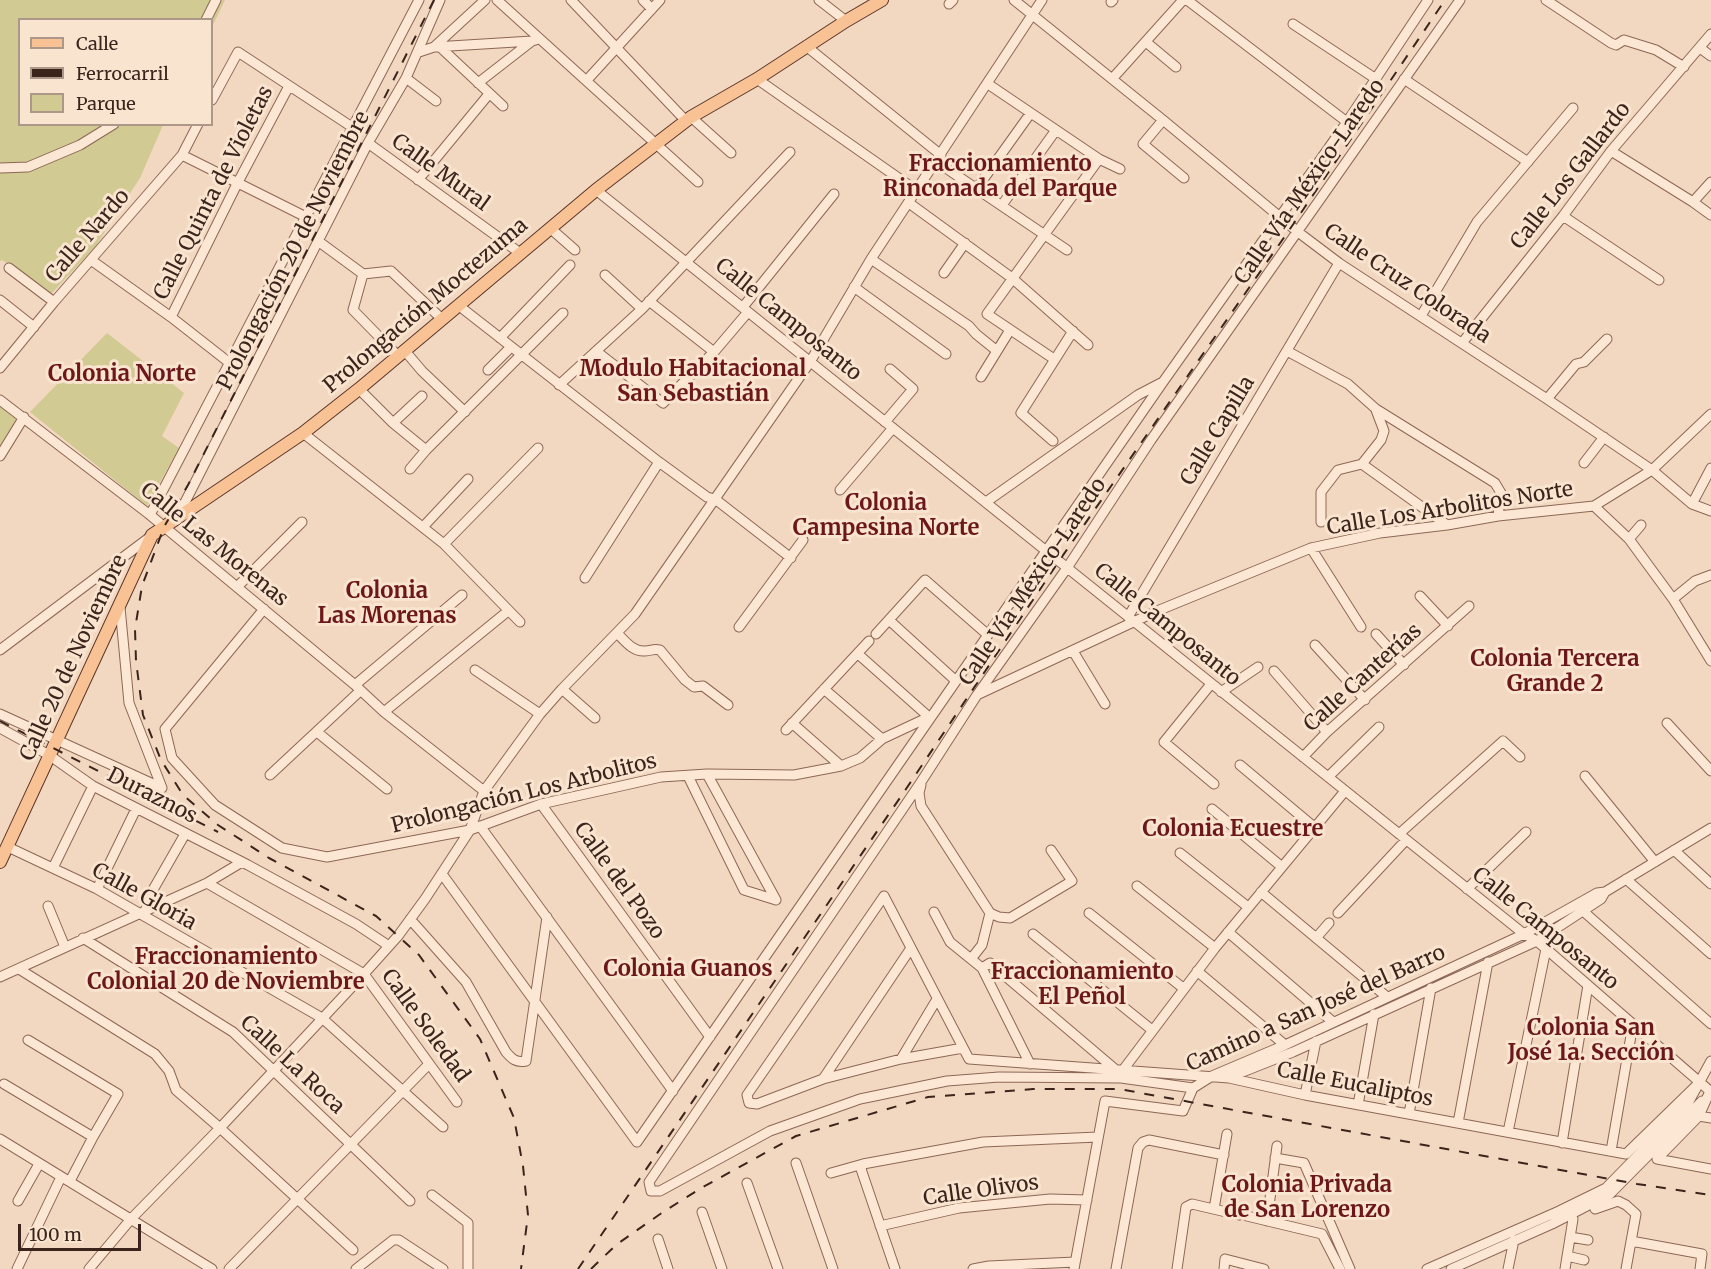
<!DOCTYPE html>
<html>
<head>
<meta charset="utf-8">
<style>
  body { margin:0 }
  #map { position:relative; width:1711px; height:1269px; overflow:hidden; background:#f2d8c0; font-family:Merriweather,serif }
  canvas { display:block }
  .legend { position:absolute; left:18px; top:18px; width:195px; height:108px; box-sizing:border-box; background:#f9e4d0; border:2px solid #ad9788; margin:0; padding:8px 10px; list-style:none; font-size:18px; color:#3b241c }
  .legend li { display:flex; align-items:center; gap:12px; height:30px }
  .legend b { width:30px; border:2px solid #ad9788 }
  .scale { position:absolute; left:18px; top:1224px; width:123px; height:27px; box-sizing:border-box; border:3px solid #3b241c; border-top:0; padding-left:8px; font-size:18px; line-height:21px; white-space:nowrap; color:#3b241c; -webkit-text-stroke:4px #f9e4d0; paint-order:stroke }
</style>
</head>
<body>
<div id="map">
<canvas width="1711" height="1269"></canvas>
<ul class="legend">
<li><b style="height:8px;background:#f9c294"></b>Calle</li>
<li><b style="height:8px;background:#3b241c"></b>Ferrocarril</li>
<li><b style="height:16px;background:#d1ca93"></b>Parque</li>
</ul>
<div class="scale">100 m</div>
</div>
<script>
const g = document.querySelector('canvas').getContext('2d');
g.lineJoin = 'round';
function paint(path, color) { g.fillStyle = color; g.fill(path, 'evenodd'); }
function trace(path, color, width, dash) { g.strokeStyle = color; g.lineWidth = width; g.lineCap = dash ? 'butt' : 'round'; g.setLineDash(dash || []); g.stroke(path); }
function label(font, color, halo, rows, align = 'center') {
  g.font = font + ' Merriweather,serif'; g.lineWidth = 6; g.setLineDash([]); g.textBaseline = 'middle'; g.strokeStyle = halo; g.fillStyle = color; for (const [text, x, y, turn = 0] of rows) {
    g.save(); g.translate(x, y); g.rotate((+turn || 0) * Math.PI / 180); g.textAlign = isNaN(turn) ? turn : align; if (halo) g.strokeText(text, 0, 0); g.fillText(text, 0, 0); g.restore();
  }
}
paint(new Path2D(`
  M 0,0 L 225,0 L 212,27 L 212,20 L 20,20 L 20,124 L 163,125 L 140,178 L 95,247 L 51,294 L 2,260 L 0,261 Z
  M 107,333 L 184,393 L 162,436 L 179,448 L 147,506 L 30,412 Z
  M 0,407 L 17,420 L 0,449 Z`), '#d1ca93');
const minor = new Path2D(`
  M 497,0 L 698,182
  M 571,0 L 686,121
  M 643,0 L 652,9
  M 819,0 L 846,21
  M 1014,0 L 1163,120 L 1298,232 L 1339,263 L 1547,399 L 1652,470 L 1692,504 L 1711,511
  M 1187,0 L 1347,122
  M 1460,0 L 1151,440 L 1067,568 L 977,695 L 921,782 L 649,1182 L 651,1191 L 660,1191 L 770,1131 L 860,1099 L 947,1081 L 999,1077 L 1121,1078 L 1193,1088 L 1212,1076 L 1285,1045 L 1524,934 L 1597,893 L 1605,892 L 1711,828
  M 1546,0 L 1611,43 L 1616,45 L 1624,40 L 1656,50 L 1684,67
  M 1111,2 L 1113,0
  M 949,4 L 953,0
  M 206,20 L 216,0
  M 1293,24 L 1376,79
  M 1146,42 L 1176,67
  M 439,46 L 503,106
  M 806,46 L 941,155
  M 434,47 L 532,41 L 539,39
  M 1700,48 L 1711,56
  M 419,52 L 434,47 L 485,0
  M 406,78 L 436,101
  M 757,79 L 917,191
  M 1112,79 L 1183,0
  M 1404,79 L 1528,162
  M 587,80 L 660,0
  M 478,83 L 532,41
  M 988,84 L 1099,159 L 1120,169
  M 212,100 L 238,52 L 352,127
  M 691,117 L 731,153
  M 1163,120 L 1143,144 L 1184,178
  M 368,143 L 520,253
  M 1611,151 L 1693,202 L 1711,215
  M 182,155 L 306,217
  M 937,162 L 1067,250
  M 0,168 L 28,167 L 80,145 L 114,124
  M 418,180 L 489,94
  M 977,188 L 1030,114
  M 596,190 L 1524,934 L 1537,941 L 1710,1091 L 1699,1116 L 1657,1159
  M 1693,202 L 1711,182
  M 909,203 L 1012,278 L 1088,345
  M 1002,205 L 1056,130
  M 1563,216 L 1659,280
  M 550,228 L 575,250
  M 318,241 L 363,274 L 391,271 L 442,319
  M 871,259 L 969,326 L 976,334 L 997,351
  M 91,260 L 171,317 L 231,364
  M 9,268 L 54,302
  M 944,273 L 965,243
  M 363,274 L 353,310 L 398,356
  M 605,275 L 642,309
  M 854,287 L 946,354
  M 0,300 L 34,327
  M 649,301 L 714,352
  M 458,305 L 659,462 L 707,497 L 715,499 L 791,558
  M 743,307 L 834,194
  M 1421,316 L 1477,222 L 1573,108
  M 171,317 L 237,184 L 289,86
  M 500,338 L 570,265
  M 1462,343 L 1563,216 L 1611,151 L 1711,34
  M 405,351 L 422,371 L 465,412
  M 596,351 L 663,403 L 714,352 L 748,312
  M 1287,351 L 1348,384 L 1376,409 L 1495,483 L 1501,493 L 1498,516
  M 1054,359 L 987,314 L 1099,159
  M 0,368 L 54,302 L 182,155 L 198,124
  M 488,370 L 511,347
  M 981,377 L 1010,330
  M 559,385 L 642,309 L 790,152
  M 359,389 L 393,423 L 426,450
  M 1547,399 L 1576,364 L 1584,362 L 1607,339
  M 0,400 L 150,515 L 355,685 L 384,712 L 484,791
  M 885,422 L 913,389 L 890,369
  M 393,423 L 422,396
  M 303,433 L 444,544 L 520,622
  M 1053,441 L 1021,413 L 1073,331
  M 0,456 L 24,417
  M 1584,463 L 1604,437
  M 1362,464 L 1447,525
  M 410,469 L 426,450 L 563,313
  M 840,490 L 893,428
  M 986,502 L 1138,395 L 1161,383
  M 1692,504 L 1711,468
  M 1594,506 L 1629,539 L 1673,599 L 1711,661
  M 150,515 L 419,0
  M 178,516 L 368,143 L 406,78 L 440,0
  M 1321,522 L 1321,492 L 1338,470 L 1362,464 L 1381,440 L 1384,431 L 1376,410
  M 423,527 L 468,479
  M 1629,539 L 1641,525
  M 444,544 L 538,448
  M 1311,548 L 1361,627
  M 585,578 L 659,462
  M 237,587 L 302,522
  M 1420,596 L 1448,626
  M 1673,599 L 1695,581 L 1711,575
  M 120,607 L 129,703 L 162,788
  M 264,609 L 165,729 L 172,758 L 215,805 L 282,848 L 327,857 L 470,830 L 541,804 L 661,777 L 707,774 L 794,775 L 841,766 L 860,758 L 882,739 L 931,716
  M 1128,617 L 1339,263
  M 889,620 L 956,681
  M 739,627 L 803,540
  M 617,633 C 625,641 633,652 645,651 C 652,651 653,648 660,650 L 685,680 L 694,687 L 703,686 L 728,705
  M 876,634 L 925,580 L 988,635
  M 1376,634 L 1404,665
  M 1315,645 L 1365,700
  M 0,650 L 150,537
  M 1073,651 L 1105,704
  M 858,654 L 929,717
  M 475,670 L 540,714
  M 1274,671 L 1327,732
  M 1211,684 L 1164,742 L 1214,784
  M 355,685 L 462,595
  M 562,689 L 595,718
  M 824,689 L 882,739
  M 1221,692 L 1258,667
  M 979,694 L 1157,611 L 1311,548 L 1380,533 L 1447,525 L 1498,516 L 1594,506 L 1652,470 L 1711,414
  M 384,712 L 508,611
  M 0,714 L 162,788
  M 792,723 L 841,766
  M 1667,723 L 1711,771
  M 0,728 L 49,755 L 93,786 L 248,865 L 356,924 L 389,946
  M 786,730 L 869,641
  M 317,732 L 387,789
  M 1303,757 L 1327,732 L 1469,606
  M 1240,765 L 1314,827
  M 707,774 L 776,900
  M 270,775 L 360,691
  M 688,776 L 744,890 L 776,900
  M 1585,776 L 1655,862
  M 1328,777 L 1379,727
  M 921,785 L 919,793 L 921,806 L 990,913 L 999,917 L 1010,918 L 1072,881 L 1051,850
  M 541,804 L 710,1037
  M 1212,809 L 1282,867
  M 480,826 L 673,1091
  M 1399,834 L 1503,741 L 1520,757
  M 8,847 L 97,889 L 322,1018 L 443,1127
  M 1674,850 L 1711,884
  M 1180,853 L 1248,907
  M 53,868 L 93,786
  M 442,874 L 637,1142 L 1163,382 L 1347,122 L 1428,0
  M 1626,879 L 1711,954
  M 207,883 L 364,974 L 457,1102
  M 1137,886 L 1215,948
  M 97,889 L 136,809
  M 1467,889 L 1526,832
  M 1261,892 L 1387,997
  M 48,906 L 65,947
  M 1583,911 L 1711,1024
  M 145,912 L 150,895 L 185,834
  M 934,912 L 950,942 L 982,968 L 1030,1064
  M 1089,913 L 1183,988
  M 1338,913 L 1406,840
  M 410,919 L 466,982 L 506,1052 C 512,1059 516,1063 526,1061 L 547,917
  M 1228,932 L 1333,1022
  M 1033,934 L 1152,1030
  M 83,938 L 233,1032 L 410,1201
  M 1316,938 L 1329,923
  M 971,959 L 982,945 L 990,913
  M 982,968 L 990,963 L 1116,1070
  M 19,969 L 155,1054 L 169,1071 L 176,1090 L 220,1128 L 353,1250
  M 1197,971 L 1285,1045
  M 0,977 L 207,883 L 242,862
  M 28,1040 L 118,1094 L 93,1137 L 70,1181
  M 963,1048 L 901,1059 L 823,1079 L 757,1104 L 749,1103 L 747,1095 L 884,896 L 969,1059 L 1229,1078 L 1305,1095 L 1626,1154 L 1700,1082
  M 901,1059 L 937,999
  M 1123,1070 L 1215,948 L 1345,791
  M 1230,1077 L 1293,1052 L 1537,941 L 1601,899 L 1605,892
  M 823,1079 L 911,948
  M 4,1084 L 93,1137
  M 1305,1095 L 1316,1041
  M 1358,1105 L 1374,1014
  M 1694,1112 L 1699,1116 L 1711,1118
  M 1409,1114 L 1431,988
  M 1458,1123 L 1488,962
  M 1508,1132 L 1546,949
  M 0,1139 L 212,1269
  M 1562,1143 L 1588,985
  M 1611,1151 L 1633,1024
  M 1275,1158 L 1304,1163 L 1350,1269
  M 1657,1159 L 1711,1169
  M 796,1163 L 833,1269
  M 831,1173 L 863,1164
  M 747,1183 L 778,1269
  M 432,1195 L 468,1223 L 468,1269
  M 18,1201 L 39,1164
  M 1214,1209 L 1227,1134
  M 1595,1209 L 1618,1201 L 1626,1205 L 1636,1214 L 1626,1269
  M 702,1212 L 722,1269
  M 1247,1216 L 1322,1234 L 1340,1269
  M 1267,1221 L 1277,1146
  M 880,1226 L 959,1208 L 1050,1199 L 1087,1200
  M 1570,1237 L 1588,1240
  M 658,1239 L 668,1269
  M 1631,1241 L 1702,1254 L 1700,1269
  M 1567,1256 L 1584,1260
  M 17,1269 L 61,1177
  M 89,1269 L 131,1219 L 220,1128 L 364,974 L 398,936 L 425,899 L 470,830 L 484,791 L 540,714 L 562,689 L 635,614 L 810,362 L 871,259 L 1042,0
  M 229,1269 L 429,1064
  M 356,1269 L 393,1240 L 399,1240 L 443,1269
  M 895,1269 L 861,1169 L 863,1164 L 983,1142 L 1098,1137
  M 973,1269 L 989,1266 L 1075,1262
  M 1074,1269 L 1105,1101 L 1183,1111 L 1193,1088
  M 1116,1269 L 1138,1148 L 1143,1142 L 1149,1140 L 1224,1155
  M 1177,1269 L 1186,1207 L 1192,1204 L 1239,1215
  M 1224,1269 L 1225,1259 L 1264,1269
  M 1427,1269 L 1559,1211 L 1606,1188 L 1687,1105 L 1711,1061
  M 1451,1269 L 1552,1224 L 1610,1194 L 1702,1101
  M 1508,1269 L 1514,1240
  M 1565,1269 L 1573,1219`);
const major = new Path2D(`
  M 0,862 L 152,535 L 303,433 L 359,389 L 596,190 L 691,117 L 757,79 L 846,21 L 882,0`);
trace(minor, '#8d6756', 11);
trace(major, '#5a362b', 14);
trace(minor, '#fce7d4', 9);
trace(major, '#f9c294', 12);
trace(new Path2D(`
  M 434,0 L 188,485 L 164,527 L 142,586 L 135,629 L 136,661 L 143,715 L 161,760 L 183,795 L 218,825 L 269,858 L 376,916 L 419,955 L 480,1039 L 514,1118 L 523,1166 L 528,1215 L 521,1269
  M 0,721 L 218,832
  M 578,1269 L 906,789 L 1059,561 L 1292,226 L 1445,0
  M 591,1269 L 616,1245 L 663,1212 L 703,1187 L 796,1136 L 928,1097 L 1033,1089 L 1119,1089 L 1637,1184 L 1711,1195`), '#3b241c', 2, [10, 10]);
label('21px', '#3b241c', '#f9e4d0', [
  ["Calle Mural",440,173,36],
  ["Calle Los Gallardo",1571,176,-52],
  ["Calle Vía México-Laredo",1310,182,-55],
  ["Calle Quinta de Violetas",214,193,-63],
  ["Calle Nardo",88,236,-49],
  ["Prolongación 20 de Noviembre",294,251,-63],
  ["Calle Cruz Colorada",1407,284,34],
  ["Prolongación Moctezuma",426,306,-40],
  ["Calle Camposanto",788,320,39],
  ["Calle Capilla",1218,431,-59],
  ["Calle Los Arbolitos Norte",1450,509,-9],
  ["Calle Las Morenas",214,545,39],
  ["Calle Vía México-Laredo",1033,582,-56],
  ["Calle Camposanto",1167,625,39],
  ["Calle 20 de Noviembre",74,658,-65],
  ["Calle Canterías",1363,678,-42],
  ["Prolongación Los Arbolitos",524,794,-14],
  ["Duraznos",152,796,27],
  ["Calle del Pozo",619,881,54],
  ["Calle Gloria",144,897,29],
  ["Calle Camposanto",1545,929,39],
  ["Camino a San José del Barro",1316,1009,-24],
  ["Calle Soledad",425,1026,54],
  ["Calle La Roca",292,1065,43],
  ["Calle Eucaliptos",1355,1085,11],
  ["Calle Olivos",981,1191,-8]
]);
label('bold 22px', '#6c1719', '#f9e4d0', [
  ["Fraccionamiento",1000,165],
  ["Rinconada del Parque",1000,190],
  ["Modulo Habitacional",693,370],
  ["San Sebastián",693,395],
  ["Colonia Norte",122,375],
  ["Colonia",886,504],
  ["Campesina Norte",886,529],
  ["Colonia",387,592],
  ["Las Morenas",387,617],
  ["Colonia Tercera",1555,660],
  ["Grande 2",1555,685],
  ["Colonia Ecuestre",1233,830],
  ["Fraccionamiento",226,958],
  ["Colonial 20 de Noviembre",226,983],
  ["Colonia Guanos",688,970],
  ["Fraccionamiento",1082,973],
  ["El Peñol",1082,998],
  ["Colonia San",1591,1029],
  ["José 1a. Sección",1591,1054],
  ["Colonia Privada",1307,1186],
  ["de San Lorenzo",1307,1211]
]);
</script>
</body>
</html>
